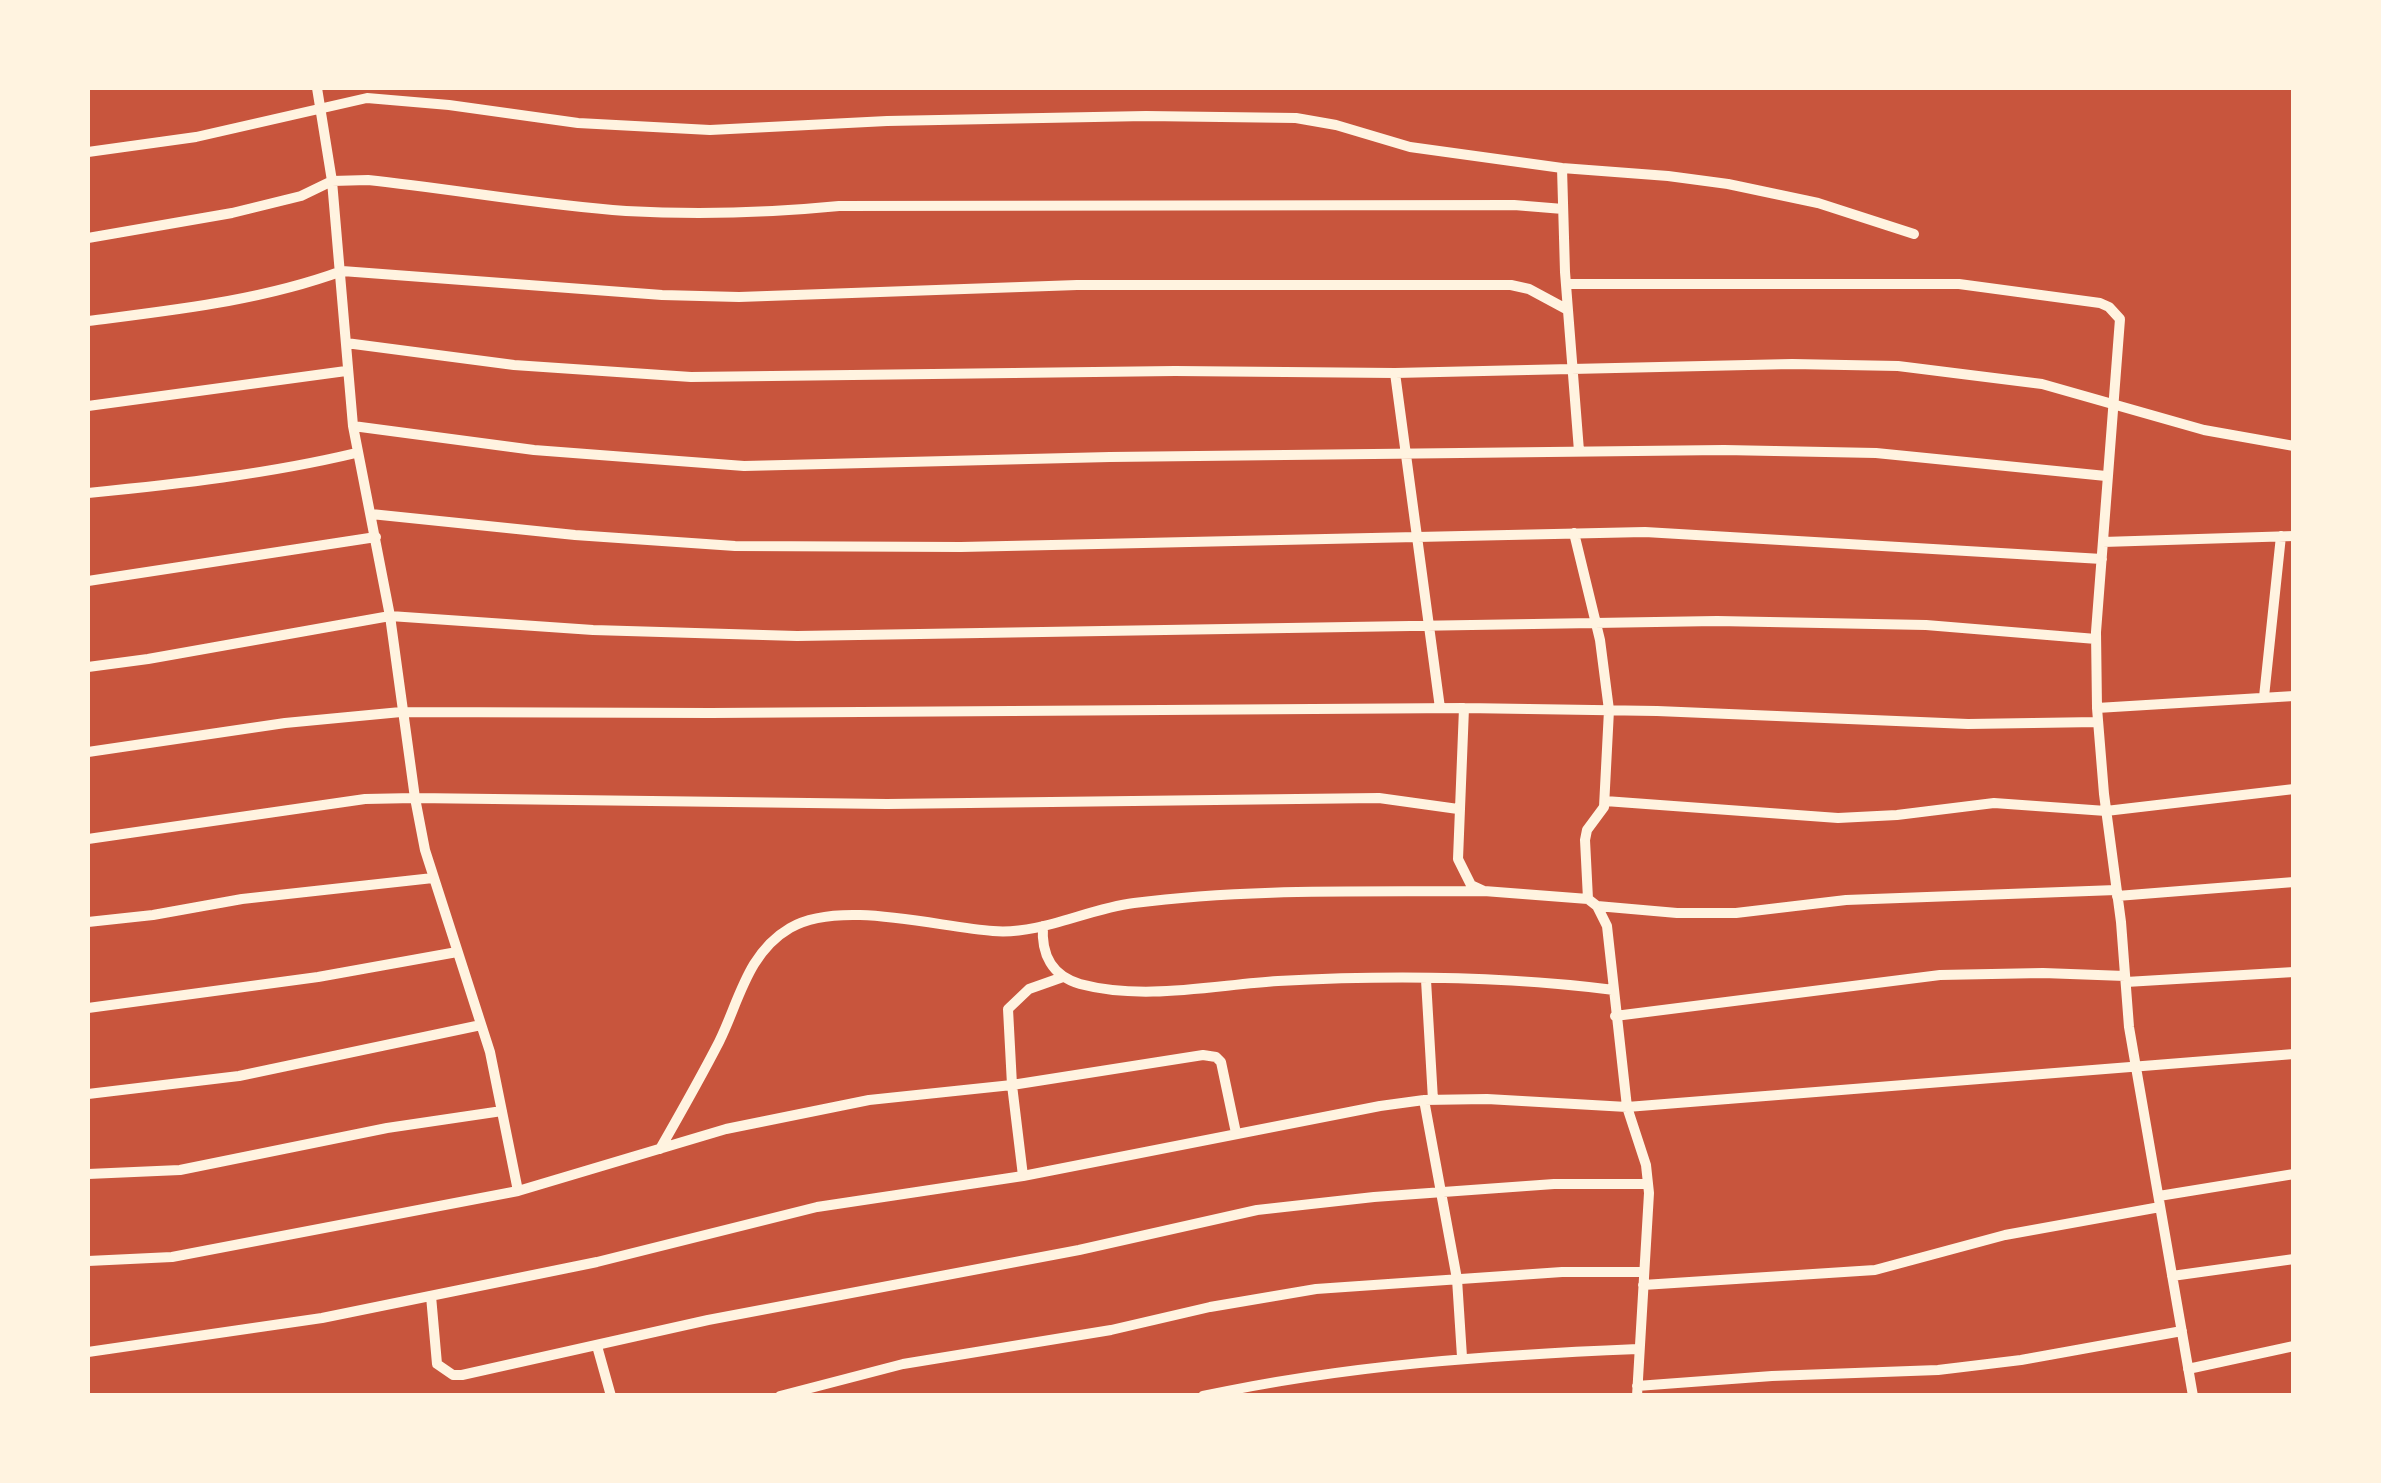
<!DOCTYPE html>
<html>
<head>
<meta charset="utf-8">
<style>
  body { margin:0 }
  #map { position:relative; width:2381px; height:1483px; overflow:hidden; background:#c8553d; font-family:"IBM Plex Sans",sans-serif }
  canvas { display:block }
  .frame { position:absolute; inset:0; border:90px solid #fff3e0; pointer-events:none }
</style>
</head>
<body>
<div id="map">
<canvas width="2381" height="1483"></canvas>
<div class="frame"></div>
</div>
<script>
const g = document.querySelector('canvas').getContext('2d');
g.lineJoin = 'round';
function trace(path, color, width, dash) { g.strokeStyle = color; g.lineWidth = width; g.lineCap = dash ? 'butt' : 'round'; g.setLineDash(dash || []); g.stroke(path); }
trace(new Path2D(`
  M 317,88 L 332,181 L 353,426 L 390,616 L 415,798 L 425,850 L 490,1052 L 518,1191
  M 88,152 L 196,137 L 367,98 L 449,105 L 578,123 L 710,130 L 887,121 L 1146,116 L 1296,118 L 1336,125 L 1410,147 L 1562,168 L 1668,176 L 1728,184 L 1818,203 L 1914,234
  M 1562,168 L 1565,272 L 1579,451
  M 88,238 L 232,213 L 301,196 L 332,181 L 368,180 C 454,189 540,205 626,211 C 697,215 768,213 839,206 L 1514,205 L 1563,209
  M 1566,284 L 1959,284 L 2100,303 L 2109,307 L 2120,319 L 2096,632 L 2097,708 L 2104,794 L 2121,922 L 2129,1027 L 2193,1396
  M 88,321 C 173,310 260,301 342,271 L 662,295 L 739,297 L 1077,285 L 1511,285 L 1529,289 L 1568,310
  M 346,343 L 514,365 L 691,377 L 1175,371 L 1395,373 L 1792,364 L 1898,366 L 2042,384 L 2204,430 L 2294,446
  M 1395,373 L 1440,708
  M 88,406 L 346,371
  M 353,426 L 534,450 L 744,466 L 1110,457 L 1724,450 L 1876,453 L 2106,476
  M 88,493 C 178,484 268,474 356,453
  M 371,514 L 575,535 L 735,546 L 961,547 L 1645,532 L 2102,559
  M 1574,533 L 1600,640 L 1609,710 L 1604,807 L 1587,830 L 1585,840 L 1588,899
  M 2103,542 L 2294,536
  M 88,581 L 376,537
  M 88,667 L 148,659 L 390,616 L 593,630 L 797,636 L 1717,621 L 1926,625 L 2096,639
  M 2264,697 L 2281,536
  M 1464,708 L 1458,859 L 1471,885 L 1484,891 L 1588,899 L 1597,906 L 1607,926 L 1627,1107 L 1646,1165 L 1649,1193 L 1637,1396
  M 2097,708 L 2294,696
  M 88,752 L 285,723 L 401,712 L 711,713 L 1464,708 L 1657,711 L 1968,724 L 2098,722
  M 1605,801 L 1838,818 L 1897,815 L 1994,803 L 2106,811 L 2294,789
  M 88,839 L 365,799 L 415,798 L 887,804 L 1379,798 L 1458,809
  M 2117,896 L 2294,882
  M 1597,906 L 1677,913 L 1736,913 L 1846,900 L 2116,890
  M 88,922 L 153,915 L 242,899 L 433,878
  M 1043,926 C 1041,954 1052,976 1080,984 C 1144,1001 1214,985 1278,981 C 1389,975 1504,976 1614,990
  M 1426,980 L 1433,1100
  M 2126,982 L 2294,972
  M 88,1008 L 318,977 L 457,952
  M 1615,1016 L 1940,975 L 2043,973 L 2125,976
  M 88,1094 L 239,1076 L 481,1025
  M 1424,1100 L 1457,1279 L 1462,1357
  M 660,1149 C 680,1114 700,1079 719,1042 C 739,1002 747,953 790,928 C 840,899 937,927 993,931 C 1041,935 1086,909 1134,903 C 1249,888 1367,892 1484,891
  M 88,1174 L 180,1170 L 387,1128 L 502,1111
  M 1023,1176 L 1012,1085 L 1008,1009 L 1029,989 L 1063,977
  M 2159,1196 L 2294,1174
  M 88,1261 L 172,1257 L 518,1191 L 726,1129 L 869,1100 L 1012,1085 L 1203,1055 L 1216,1057 L 1221,1062 L 1236,1133
  M 2172,1276 L 2294,1259
  M 1643,1285 L 1875,1270 L 2005,1235 L 2160,1207
  M 431,1296 L 437,1364 L 453,1375 L 462,1375 L 708,1320 L 1079,1250 L 1257,1210 L 1374,1197 L 1554,1184 L 1648,1184
  M 597,1346 L 611,1396
  M 88,1352 L 322,1318 L 597,1262 L 817,1207 L 1023,1176 L 1380,1106 L 1424,1100 L 1487,1099 L 1627,1107 L 2294,1054
  M 2188,1369 L 2294,1346
  M 1637,1386 L 1772,1376 L 1938,1370 L 2021,1360 L 2182,1331
  M 780,1396 L 903,1364 L 1111,1330 L 1210,1307 L 1316,1289 L 1562,1272 L 1644,1272
  M 1203,1396 C 1346,1365 1492,1355 1638,1349`), '#fff3e0', 10);
</script>
</body>
</html>
